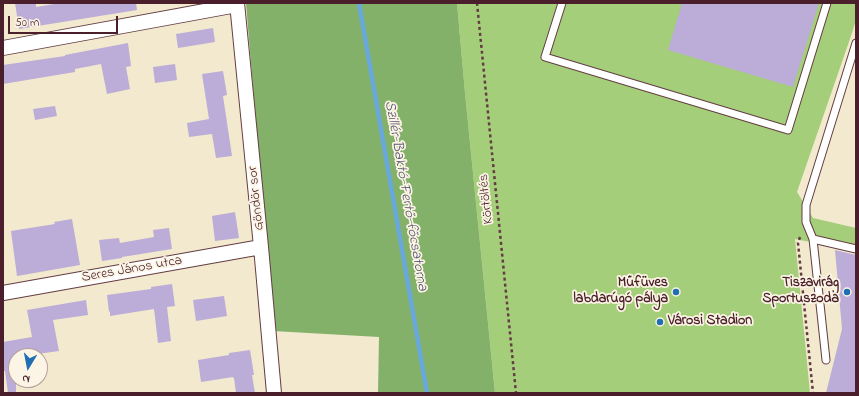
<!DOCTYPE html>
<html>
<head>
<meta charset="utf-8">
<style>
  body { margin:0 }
  #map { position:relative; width:859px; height:396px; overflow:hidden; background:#f3e9ce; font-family:"Indie Flower",sans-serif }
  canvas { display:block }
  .frame { position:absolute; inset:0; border:4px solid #4a1f2b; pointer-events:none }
  .north { position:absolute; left:8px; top:348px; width:40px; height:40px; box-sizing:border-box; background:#fcf5e5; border:1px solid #b59f9b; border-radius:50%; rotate:190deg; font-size:11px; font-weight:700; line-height:16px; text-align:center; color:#4a1f2b }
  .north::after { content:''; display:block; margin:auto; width:14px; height:18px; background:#1f6fb2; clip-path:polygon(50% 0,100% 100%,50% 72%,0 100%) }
  .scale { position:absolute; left:8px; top:16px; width:110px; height:18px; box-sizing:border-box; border:2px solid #4a1f2b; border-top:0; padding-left:5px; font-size:12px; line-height:14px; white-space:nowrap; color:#4a1f2b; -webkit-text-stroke:3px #fcf5e5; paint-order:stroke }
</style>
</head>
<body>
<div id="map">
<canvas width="859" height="396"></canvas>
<div class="frame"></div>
<div class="north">N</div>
<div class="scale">50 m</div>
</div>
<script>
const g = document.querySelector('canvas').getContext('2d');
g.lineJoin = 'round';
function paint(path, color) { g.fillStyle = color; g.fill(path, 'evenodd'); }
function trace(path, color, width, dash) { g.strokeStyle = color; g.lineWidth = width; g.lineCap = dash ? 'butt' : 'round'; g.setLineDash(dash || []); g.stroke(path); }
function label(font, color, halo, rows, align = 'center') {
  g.font = font + ' "Indie Flower",sans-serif'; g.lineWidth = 3.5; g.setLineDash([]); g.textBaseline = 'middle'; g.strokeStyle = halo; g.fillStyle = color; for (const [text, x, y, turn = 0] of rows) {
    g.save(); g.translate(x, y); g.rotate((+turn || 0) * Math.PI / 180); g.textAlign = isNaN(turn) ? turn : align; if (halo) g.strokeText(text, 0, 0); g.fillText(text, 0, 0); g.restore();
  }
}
paint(new Path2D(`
  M 457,3 L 856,3 L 856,20 L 852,33 L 797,192 L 813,218 L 856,228 L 856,251 L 795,239 L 810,393 L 495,393 L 465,93 Z`), '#a4ce79');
paint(new Path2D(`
  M 246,3 L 457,3 L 465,93 L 495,393 L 378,393 L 379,337 L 273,331 Z`), '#83b169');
trace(new Path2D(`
  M 359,3 L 427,393`), '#68a8db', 4.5);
paint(new Path2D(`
  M 15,3 L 36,3 L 36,7 L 60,3 L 136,3 L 137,10 L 19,29 Z
  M 682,3 L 819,3 L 793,87 L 668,50 Z
  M 213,28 L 215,42 L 178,48 L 176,34 Z
  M 128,43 L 131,66 L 126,67 L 130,89 L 107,94 L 101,64 L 75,69 L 75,72 L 3,84 L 3,65 L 65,56 L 65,55 Z
  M 175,64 L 177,80 L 155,83 L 153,67 Z
  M 223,71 L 227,95 L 223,96 L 232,156 L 216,158 L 212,134 L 189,137 L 187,123 L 209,119 L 202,74 Z
  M 55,106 L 57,116 L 35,120 L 33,109 Z
  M 235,212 L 239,238 L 215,241 L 212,216 Z
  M 72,219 L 80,265 L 17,276 L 11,231 L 55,224 L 54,222 Z
  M 169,228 L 172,249 L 122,257 L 122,258 L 102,261 L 99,240 L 119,238 L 120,243 L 154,237 L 153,230 Z
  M 835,250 L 856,255 L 856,393 L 826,393 L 842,329 Z
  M 172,284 L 175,306 L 167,307 L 171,341 L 158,343 L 154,309 L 110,316 L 110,311 L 109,312 L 107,295 L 151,289 L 151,287 Z
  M 224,296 L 227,316 L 196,321 L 193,300 Z
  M 86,300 L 88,315 L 53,320 L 59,351 L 23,356 L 16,356 L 16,393 L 8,393 L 5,371 L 3,371 L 3,342 L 32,337 L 27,310 Z
  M 250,350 L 254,375 L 252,375 L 255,393 L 236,393 L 234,378 L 233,378 L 233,377 L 201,382 L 198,360 L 229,355 L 229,353 Z`), '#bbadd7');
const lane = new Path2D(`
  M 562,3 L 545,57 L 788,130 L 827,3
  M 813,239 L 856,249
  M 826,360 L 813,239 L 806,222 L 806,205 L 856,43`);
const street = new Path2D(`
  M 237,3 L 261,247 L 274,393
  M 3,48 L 237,5
  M 3,293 L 261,247`);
trace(lane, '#633d43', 9);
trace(street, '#633d43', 16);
trace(new Path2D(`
  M 477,3 L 516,393
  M 800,237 L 798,243 L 813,393`), '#633d43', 2.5, [3, 3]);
trace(lane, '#fff', 7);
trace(street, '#fff', 14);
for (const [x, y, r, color] of [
  [676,292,4,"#1f6fb2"],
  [847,292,4,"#1f6fb2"],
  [660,322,4,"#1f6fb2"]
]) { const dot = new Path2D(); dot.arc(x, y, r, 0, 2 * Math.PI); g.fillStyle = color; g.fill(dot); trace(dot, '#fcf5e5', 1.5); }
label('14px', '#4a1f2b', '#fcf5e5', [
  ["Göndör sor",257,198,-96],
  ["Körtöltés",487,199,-96],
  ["Seres János utca",132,270,-10]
]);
label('bold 14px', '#4a1f2b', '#fcf5e5', [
  ["Műfüves",668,284],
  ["labdarúgó pálya",668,300],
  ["Tiszavirág",839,284],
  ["Sportuszoda",839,300],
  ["Városi Stadion",668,322,"left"]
], 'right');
label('italic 15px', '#565671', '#fcf5e5', [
  ["Szillér-Baktó-Fertő-főcsatorna",405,196,80]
]);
</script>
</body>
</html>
